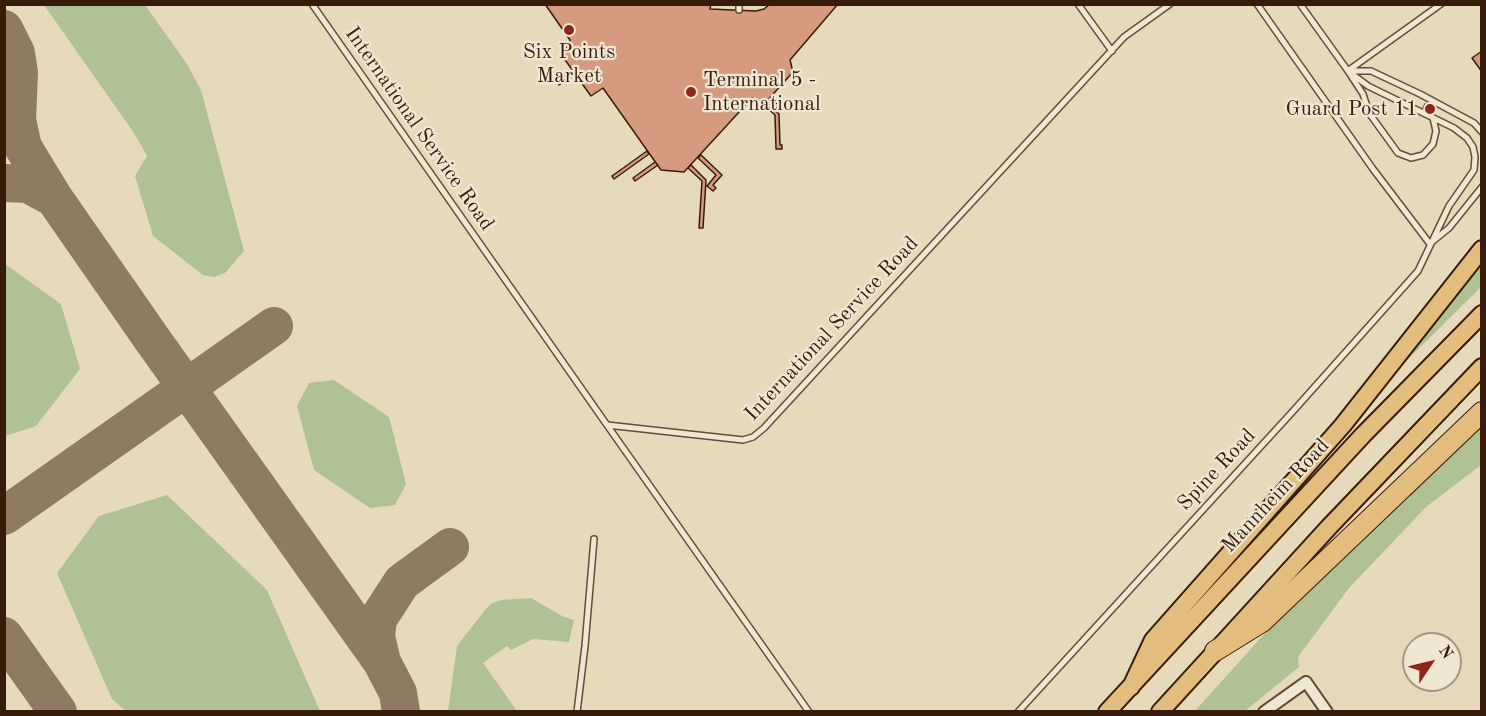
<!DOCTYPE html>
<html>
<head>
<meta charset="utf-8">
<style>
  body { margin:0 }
  #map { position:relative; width:1486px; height:716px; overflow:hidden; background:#e6daba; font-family:"Old Standard TT",serif }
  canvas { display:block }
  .frame { position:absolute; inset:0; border:6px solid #381c0b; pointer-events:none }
  .north { position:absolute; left:1402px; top:632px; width:60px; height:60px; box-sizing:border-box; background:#efe7d2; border:2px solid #a69682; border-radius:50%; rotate:55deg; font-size:16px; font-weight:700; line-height:24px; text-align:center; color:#381c0b }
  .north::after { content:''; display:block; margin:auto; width:21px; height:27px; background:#8f2418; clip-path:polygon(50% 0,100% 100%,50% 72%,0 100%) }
</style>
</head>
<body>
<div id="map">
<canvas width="1486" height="716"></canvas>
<div class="frame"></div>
<div class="north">N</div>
</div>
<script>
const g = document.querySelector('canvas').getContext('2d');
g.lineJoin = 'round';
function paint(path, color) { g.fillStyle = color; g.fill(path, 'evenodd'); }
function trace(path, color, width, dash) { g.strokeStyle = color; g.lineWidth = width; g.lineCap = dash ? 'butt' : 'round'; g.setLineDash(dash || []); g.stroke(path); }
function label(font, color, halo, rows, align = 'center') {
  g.font = font + ' "Old Standard TT",serif'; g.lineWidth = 4.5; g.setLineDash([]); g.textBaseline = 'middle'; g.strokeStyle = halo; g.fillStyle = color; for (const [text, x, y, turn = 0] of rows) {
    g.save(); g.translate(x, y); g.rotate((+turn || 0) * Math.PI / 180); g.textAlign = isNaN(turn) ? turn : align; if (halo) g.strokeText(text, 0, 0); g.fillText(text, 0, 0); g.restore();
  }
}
paint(new Path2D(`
  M 44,5 L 145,5 L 187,64 L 201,90 L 244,251 L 225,273 L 214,277 L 203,275 L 153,236 L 135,176 L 147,156 L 134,133 Z
  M 5,264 L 61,304 L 80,369 L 36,426 L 5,436 Z
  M 1481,264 L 1481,287 L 1405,362 Z
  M 334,380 L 389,417 L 406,484 L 395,505 L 370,508 L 314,470 L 297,406 L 309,383 Z
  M 1481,425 L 1481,465 L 1426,507 L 1349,588 L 1298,657 L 1299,667 L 1245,711 L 1194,712 L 1285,611 Z
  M 167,495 L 267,590 L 320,711 L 126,711 L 112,699 L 57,573 L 99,516 Z
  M 531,598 L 562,616 L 574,620 L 569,642 L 533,639 L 511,650 L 507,646 L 483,663 L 517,711 L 448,711 L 457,646 L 485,610 L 492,603 L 501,600 Z`), '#b0c194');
trace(new Path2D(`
  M 4,29 L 16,53 L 19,73 L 17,120 L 23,147 L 54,198 L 152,339 L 382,662 L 398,693 L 401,712
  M 4,183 L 28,184 L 54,198
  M 4,516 L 274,326
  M 4,636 L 58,712
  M 382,662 L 376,637 L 378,619 L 402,582 L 450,547`), '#8f7b62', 38);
const building = new Path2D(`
  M 545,4 L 711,4 L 710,9 L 756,11 L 764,9 L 770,4 L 838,4 L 790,60 L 793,72 L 766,102 L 762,107 L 752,98 L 684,172 L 661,170 L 603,88 L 591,96 L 563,57 L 570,40 Z
  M 1482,51 L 1482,72 L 1472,58 Z
  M 572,70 L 575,74 L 559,85 L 557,81 Z
  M 770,98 L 778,105 L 776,108 L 767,100 Z
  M 766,102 L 779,114 L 780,145 L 782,145 L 782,149 L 776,149 L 775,115 L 764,105 Z
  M 1425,104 L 1436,109 L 1433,113 L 1423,108 Z
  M 647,151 L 649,154 L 614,179 L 612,176 Z
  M 701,155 L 722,175 L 713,185 L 716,188 L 713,191 L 707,186 L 716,175 L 698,158 Z
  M 655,162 L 658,165 L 635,181 L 633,178 Z
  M 691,165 L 706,180 L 703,228 L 699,228 L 702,181 L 688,168 Z`);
paint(building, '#d69b7e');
trace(building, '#381c0b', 1.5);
const lane = new Path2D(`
  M 312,4 L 607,425 L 743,440 L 753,437 L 764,428 L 1124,37 L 1170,4
  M 1078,4 L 1112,51
  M 1257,4 L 1373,169 L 1430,244
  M 1300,4 L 1348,71 L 1363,94 L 1369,113 L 1398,153 L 1411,158 L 1423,155 L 1433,144 L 1436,131 L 1433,118
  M 739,10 L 739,4
  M 1349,70 L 1441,4
  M 1349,71 L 1371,71 L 1420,94 L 1474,123 L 1482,132
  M 1433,241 L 1449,228 L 1482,187
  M 607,425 L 809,712
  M 577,712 L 585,646 L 594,539
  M 1018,712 L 1295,409 L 1418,271 L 1449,206 L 1474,170 L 1475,157 L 1473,147 L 1467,138 L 1454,128 L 1368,86 L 1348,71`);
const street = new Path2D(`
  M 1264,712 L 1306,682 L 1327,712`);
const primary = new Path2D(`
  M 1131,687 L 1153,640 L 1343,425 L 1482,249
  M 1107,712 L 1363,435 L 1482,314
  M 1160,712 L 1329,527 L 1482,367`);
const highway = new Path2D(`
  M 1215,651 L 1262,622 L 1482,412`);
trace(lane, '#644c37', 8);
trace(street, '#644c37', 14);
trace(primary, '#381c0b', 20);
trace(highway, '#381c0b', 22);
trace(lane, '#efe7d2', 5);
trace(street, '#efe7d2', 10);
trace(primary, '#e3bd7d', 16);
trace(highway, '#e3bd7d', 20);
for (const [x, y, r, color] of [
  [569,30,6,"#8f2418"],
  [691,92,6,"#8f2418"],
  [1430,109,6,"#8f2418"]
]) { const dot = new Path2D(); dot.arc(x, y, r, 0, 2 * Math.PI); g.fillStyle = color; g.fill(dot); trace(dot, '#efe7d2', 2); }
label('21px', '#381c0b', '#efe7d2', [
  ["Six Points",569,52],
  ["Market",569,76],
  ["Terminal 5 -",703,80,"left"],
  ["International",703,104,"left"],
  ["Guard Post 11",1418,109,"right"]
]);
label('21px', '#381c0b', '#efe7d2', [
  ["International Service Road",419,129,55],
  ["International Service Road",832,329,-47],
  ["Spine Road",1217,470,-47],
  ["Mannheim Road",1276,496,-47]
]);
</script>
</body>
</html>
